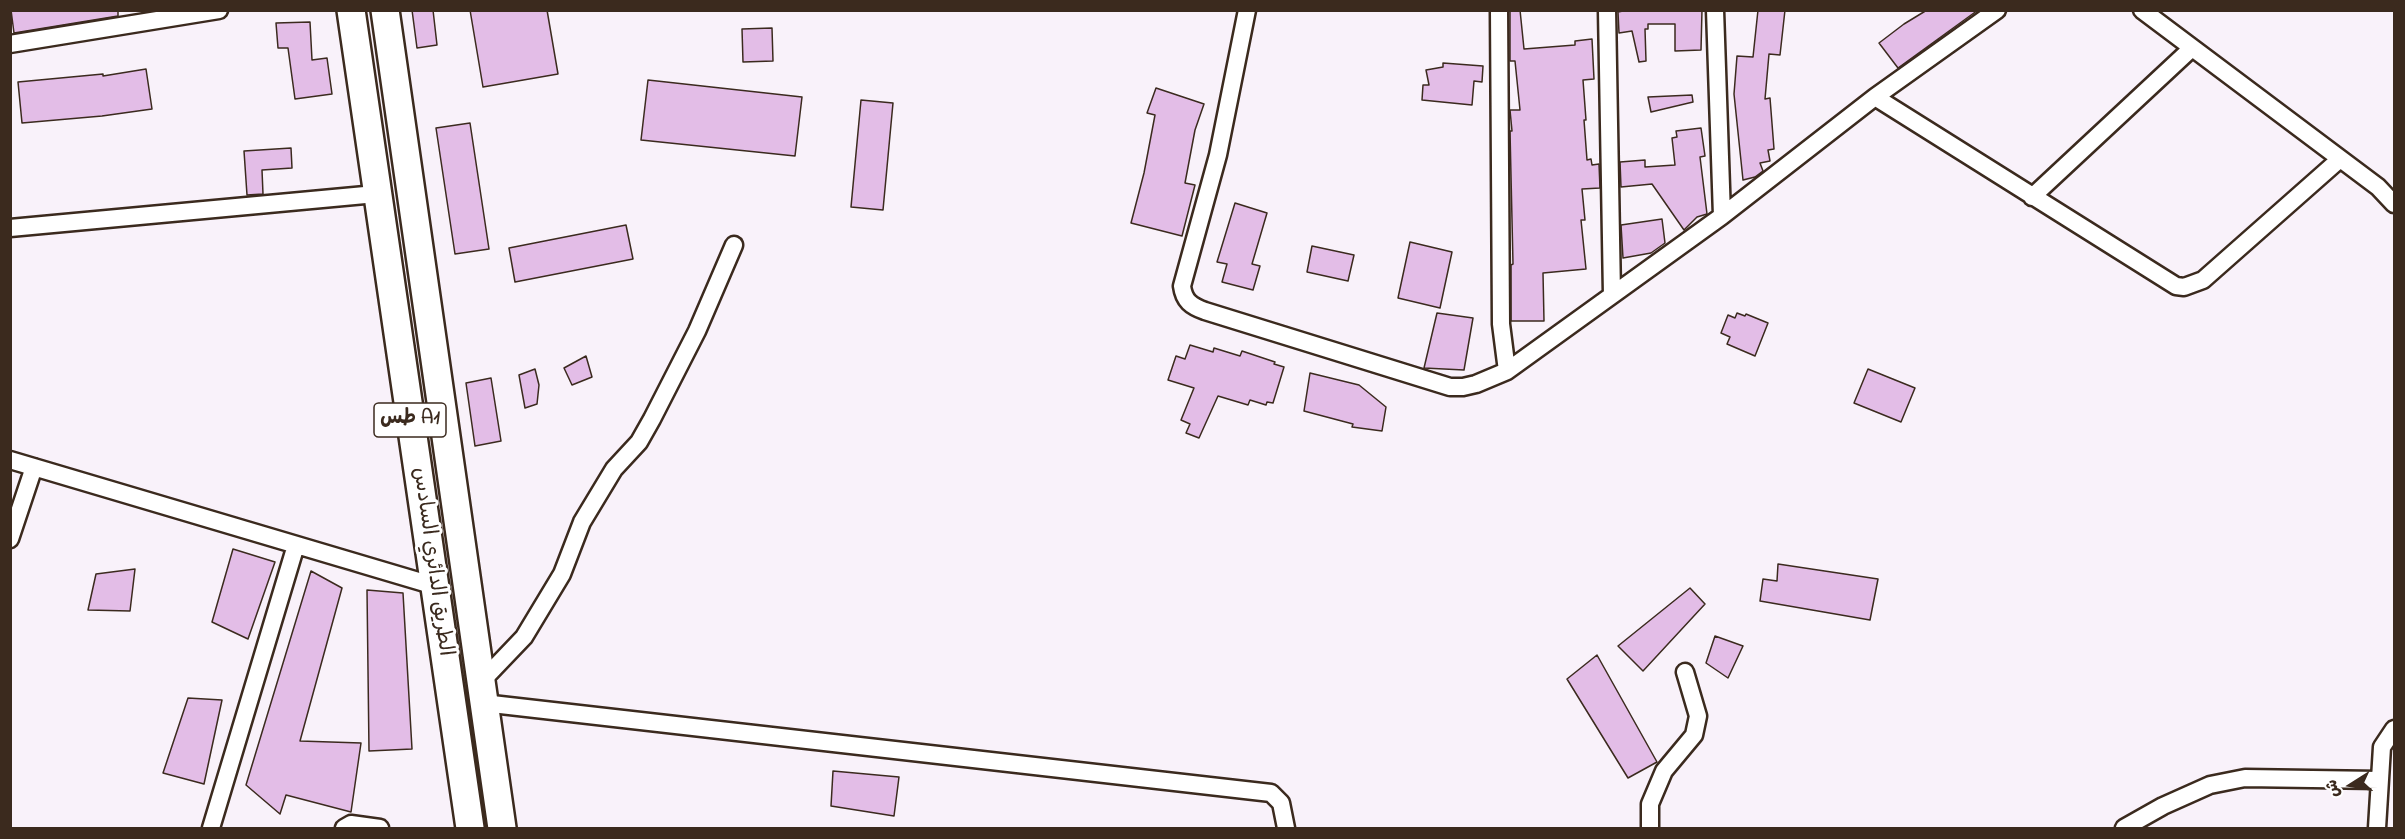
<!DOCTYPE html>
<html>
<head>
<meta charset="utf-8">
<style>
  body { margin:0 }
  #map { position:relative; width:2405px; height:839px; overflow:hidden; background:#f9f2fa; font-family:"Indie Flower","Playpen Sans Arabic",sans-serif }
  canvas { display:block }
  .frame { position:absolute; inset:0; border:12px solid #3b2a1e; pointer-events:none }
  .north { position:absolute; left:2321px; top:755px; width:60px; height:60px; -webkit-text-stroke:4px #fff; paint-order:stroke; rotate:259deg; font-size:16px; font-weight:700; line-height:24px; text-align:center; color:#3b2a1e }
  .north::after { content:''; display:block; margin:auto; width:21px; height:27px; background:#3b2a1e; clip-path:polygon(50% 0,100% 100%,50% 72%,0 100%) }
</style>
</head>
<body>
<div id="map">
<canvas width="2405" height="839"></canvas>
<div class="frame"></div>
<div class="north">ش</div>
</div>
<script>
const g = document.querySelector('canvas').getContext('2d');
g.lineJoin = 'round';
function paint(path, color) { g.fillStyle = color; g.fill(path, 'evenodd'); }
function trace(path, color, width, dash) { g.strokeStyle = color; g.lineWidth = width; g.lineCap = dash ? 'butt' : 'round'; g.setLineDash(dash || []); g.stroke(path); }
function label(font, color, halo, rows, align = 'center') {
  g.font = font + ' "Indie Flower","Playpen Sans Arabic",sans-serif'; g.lineWidth = 6; g.setLineDash([]); g.textBaseline = 'middle'; g.strokeStyle = halo; g.fillStyle = color; for (const [text, x, y, turn = 0] of rows) {
    g.save(); g.translate(x, y); g.rotate((+turn || 0) * Math.PI / 180); g.textAlign = isNaN(turn) ? turn : align; if (halo) g.strokeText(text, 0, 0); g.fillText(text, 0, 0); g.restore();
  }
}
const building = new Path2D(`
  M 11,10 L 118,10 L 118,16 L 14,33 Z
  M 412,10 L 433,10 L 437,45 L 417,48 Z
  M 470,10 L 547,10 L 558,74 L 483,87 Z
  M 1510,10 L 1520,10 L 1524,49 L 1575,45 L 1575,41 L 1592,39 L 1594,79 L 1583,80 L 1586,120 L 1584,120 L 1587,160 L 1591,159 L 1592,165 L 1599,164 L 1600,188 L 1582,189 L 1585,220 L 1581,220 L 1586,269 L 1543,273 L 1544,321 L 1511,321 L 1511,265 L 1513,264 L 1510,131 L 1512,131 L 1510,110 L 1520,110 L 1515,61 L 1510,61 Z
  M 1628,10 L 1702,10 L 1701,50 L 1675,51 L 1675,24 L 1648,24 L 1648,29 L 1645,29 L 1646,61 L 1639,62 L 1632,31 L 1619,33 L 1618,12 Z
  M 1758,10 L 1785,10 L 1780,55 L 1769,54 L 1765,99 L 1770,98 L 1774,149 L 1768,150 L 1770,161 L 1760,163 L 1763,171 L 1755,177 L 1743,180 L 1734,94 L 1737,56 L 1753,57 Z
  M 1927,10 L 1978,10 L 1898,68 L 1879,43 L 1904,24 Z
  M 310,22 L 312,60 L 327,58 L 332,94 L 295,99 L 288,48 L 278,48 L 276,23 Z
  M 772,28 L 773,61 L 743,62 L 742,29 Z
  M 1443,63 L 1483,66 L 1482,82 L 1474,81 L 1472,105 L 1422,100 L 1423,85 L 1429,85 L 1426,70 L 1443,67 Z
  M 146,69 L 152,109 L 102,116 L 22,123 L 18,82 L 103,74 L 103,76 Z
  M 648,80 L 802,97 L 795,156 L 641,140 Z
  M 1156,88 L 1204,104 L 1195,130 L 1185,183 L 1195,185 L 1182,236 L 1131,223 L 1144,173 L 1155,115 L 1147,113 Z
  M 1692,95 L 1693,102 L 1651,112 L 1648,97 Z
  M 861,100 L 893,103 L 883,210 L 851,207 Z
  M 470,123 L 489,249 L 455,254 L 436,128 Z
  M 1701,128 L 1705,156 L 1700,157 L 1707,214 L 1697,217 L 1684,230 L 1652,184 L 1621,187 L 1620,162 L 1645,160 L 1645,167 L 1675,165 L 1672,138 L 1677,137 L 1676,131 Z
  M 291,148 L 292,168 L 262,170 L 263,194 L 247,195 L 244,151 Z
  M 1235,203 L 1267,213 L 1252,264 L 1260,266 L 1253,290 L 1222,282 L 1227,264 L 1217,262 Z
  M 1662,219 L 1665,243 L 1651,253 L 1623,258 L 1621,225 Z
  M 626,225 L 633,259 L 515,282 L 509,248 Z
  M 1410,242 L 1452,252 L 1440,308 L 1398,298 Z
  M 1312,246 L 1354,255 L 1348,281 L 1307,272 Z
  M 1437,313 L 1473,318 L 1464,370 L 1424,368 Z
  M 1737,313 L 1745,316 L 1746,314 L 1768,323 L 1755,356 L 1727,344 L 1730,337 L 1721,333 L 1728,315 L 1735,318 Z
  M 1190,345 L 1213,352 L 1214,348 L 1240,356 L 1242,351 L 1275,362 L 1274,364 L 1284,367 L 1273,403 L 1267,402 L 1266,405 L 1250,400 L 1248,405 L 1218,396 L 1199,438 L 1186,433 L 1190,424 L 1181,420 L 1194,388 L 1168,380 L 1176,356 L 1185,359 Z
  M 586,356 L 592,377 L 572,385 L 564,368 Z
  M 535,369 L 539,385 L 537,404 L 525,408 L 519,375 Z
  M 1868,369 L 1915,388 L 1901,422 L 1854,403 Z
  M 1310,373 L 1359,385 L 1386,407 L 1382,431 L 1352,427 L 1353,424 L 1304,411 Z
  M 491,378 L 501,441 L 475,446 L 466,383 Z
  M 233,549 L 275,562 L 248,639 L 212,622 Z
  M 1778,564 L 1878,579 L 1870,620 L 1760,601 L 1763,579 L 1777,581 Z
  M 135,569 L 130,611 L 88,610 L 96,574 Z
  M 311,571 L 342,588 L 300,741 L 361,743 L 351,812 L 286,795 L 280,814 L 246,785 Z
  M 1690,588 L 1705,604 L 1643,671 L 1618,646 Z
  M 367,590 L 403,593 L 412,749 L 369,751 Z
  M 1715,636 L 1743,646 L 1728,678 L 1706,663 Z
  M 1597,655 L 1657,762 L 1628,778 L 1567,679 Z
  M 188,698 L 222,700 L 204,784 L 163,773 Z
  M 833,771 L 899,777 L 894,816 L 831,806 Z`);
paint(building, '#e3bde7');
trace(building, '#3b2a1e', 1.5);
const minor = new Path2D(`
  M 1247,10 L 1218,155 L 1182,286 C 1184,301 1191,306 1205,311 L 1450,387 L 1463,387 L 1476,384 L 1507,371 L 1722,216 L 1875,97 L 1997,10
  M 1499,10 L 1501,324 L 1507,371
  M 1607,10 L 1612,295
  M 1715,10 L 1722,216
  M 2142,10 L 2378,187 L 2394,204
  M 10,44 L 219,10
  M 1875,97 L 2176,286 L 2184,287 L 2203,280 L 2340,159
  M 2032,197 L 2192,48
  M 10,228 L 376,194
  M 10,460 L 435,586
  M 10,539 L 34,467
  M 481,682 L 524,637 L 562,574 L 582,522 L 614,469 L 639,442 L 652,419 L 697,331 L 734,245
  M 483,703 L 1271,793 L 1281,803 L 1286,828
  M 211,828 L 296,545
  M 344,828 L 351,824 L 380,828
  M 1650,828 L 1650,804 L 1664,771 L 1694,735 L 1698,716 L 1685,672
  M 2124,828 L 2163,806 L 2210,785 L 2245,778 L 2379,780
  M 2377,828 L 2382,747 L 2394,729`);
const trunk = new Path2D(`
  M 351,10 L 470,828
  M 385,10 L 502,828`);
trace(minor, '#3b2a1e', 21);
trace(trunk, '#3b2a1e', 32);
trace(minor, '#fff', 16);
trace(trunk, '#fff', 27);
for (const [x, y, w] of [
  [410,420,72]
]) { const box = new Path2D(); box.roundRect(x - w / 2, y - 17, w, 34, 4.5); g.fillStyle = '#fff'; g.fill(box); trace(box, '#3b2a1e', 1.5); }
label('bold 20px', '#3b2a1e', null, [
  ["طس A1",410,420]
]);
label('21px', '#3b2a1e', '#fff', [
  ["الطريق الدائري السادس",431,562,82]
]);
</script>
</body>
</html>
